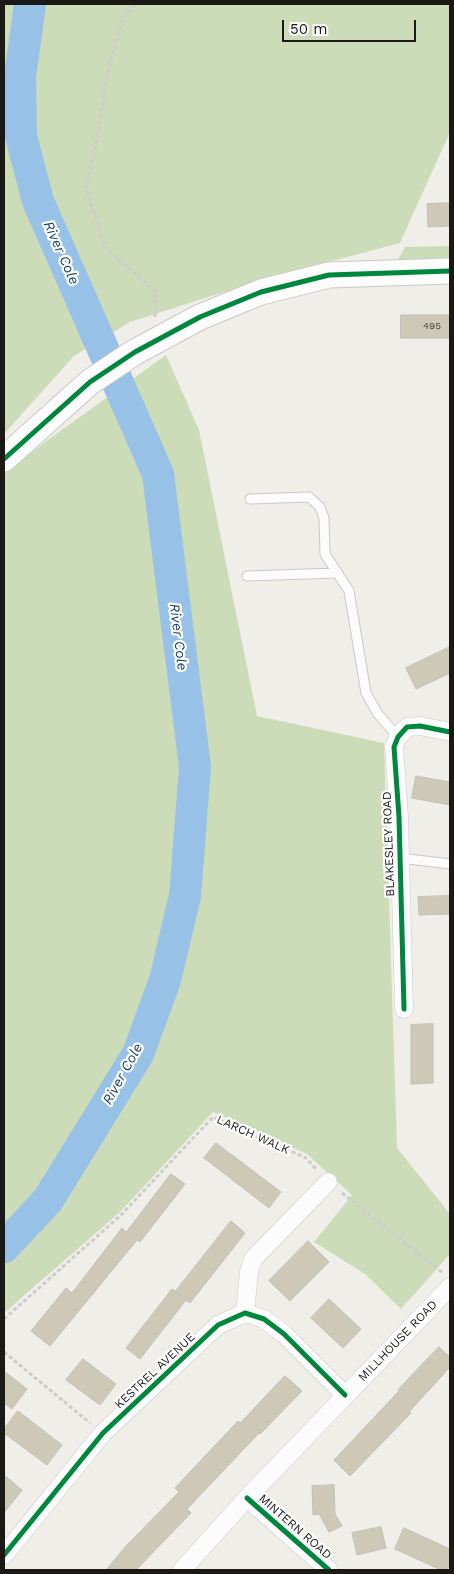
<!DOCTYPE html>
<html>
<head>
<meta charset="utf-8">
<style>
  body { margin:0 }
  #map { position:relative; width:454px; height:1574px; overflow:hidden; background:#efeee9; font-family:"Work Sans",sans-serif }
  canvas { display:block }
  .frame { position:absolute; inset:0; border:5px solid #1a1916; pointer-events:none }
  .scale { position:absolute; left:282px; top:20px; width:134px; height:22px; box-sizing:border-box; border:2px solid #1a1916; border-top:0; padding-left:6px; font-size:15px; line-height:18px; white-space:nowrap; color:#1a1916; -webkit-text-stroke:4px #fff; paint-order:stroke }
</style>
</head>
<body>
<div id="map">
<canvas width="454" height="1574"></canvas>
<div class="frame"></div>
<div class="scale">50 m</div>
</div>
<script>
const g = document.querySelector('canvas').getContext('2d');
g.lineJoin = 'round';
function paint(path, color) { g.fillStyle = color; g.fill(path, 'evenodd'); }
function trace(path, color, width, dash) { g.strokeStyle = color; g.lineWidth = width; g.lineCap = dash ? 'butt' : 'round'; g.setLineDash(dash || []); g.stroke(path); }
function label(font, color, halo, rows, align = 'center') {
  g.font = font + ' "Work Sans",sans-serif'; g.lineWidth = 4.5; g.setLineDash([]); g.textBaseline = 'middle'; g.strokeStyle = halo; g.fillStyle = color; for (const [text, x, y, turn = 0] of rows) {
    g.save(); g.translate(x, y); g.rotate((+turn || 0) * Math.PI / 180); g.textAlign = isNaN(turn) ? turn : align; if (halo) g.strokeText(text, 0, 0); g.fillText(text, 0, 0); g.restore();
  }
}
paint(new Path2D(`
  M 4,4 L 450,4 L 450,132 L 400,243 L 271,277 L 130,322 L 74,356 L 4,434 Z
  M 450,246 L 450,262 L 396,263 L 405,247 Z
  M 166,355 L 199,430 L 257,716 L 384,743 L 397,1148 L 450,1214 L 450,1254 L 401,1309 L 365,1274 L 314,1242 L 352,1195 L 307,1154 L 213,1112 L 121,1211 L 4,1313 L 4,474 L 45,442 Z`), '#cddcb8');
trace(new Path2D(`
  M 4,1247 L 48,1200 L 138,1054 L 165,980 L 185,896 L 195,767 L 158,474 L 38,201 L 21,136 L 20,77 L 30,4`), '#98c1e8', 32);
const building = new Path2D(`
  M 442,203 L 450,203 L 450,226 L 428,227 L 427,204 Z
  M 401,315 L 450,315 L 450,338 L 401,338 Z
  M 450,647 L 450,673 L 416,689 L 406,668 Z
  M 416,776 L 450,782 L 450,805 L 412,798 Z
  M 450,896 L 450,914 L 419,915 L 418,897 Z
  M 433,1024 L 433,1083 L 411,1084 L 411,1025 Z
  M 216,1143 L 281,1192 L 269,1208 L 204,1158 Z
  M 171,1174 L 185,1184 L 140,1242 L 137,1240 L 50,1346 L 31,1331 L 66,1288 L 72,1293 L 122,1228 L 126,1232 Z
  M 231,1221 L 245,1233 L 190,1303 L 186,1300 L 140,1359 L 126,1348 L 172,1289 L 181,1295 L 176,1291 Z
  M 308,1241 L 329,1262 L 290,1301 L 269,1281 Z
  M 329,1299 L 361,1329 L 343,1348 L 311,1318 Z
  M 439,1347 L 450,1357 L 450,1367 L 409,1412 L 411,1413 L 350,1476 L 334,1460 L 399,1391 L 398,1390 Z
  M 83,1359 L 116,1384 L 100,1405 L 66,1380 Z
  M 4,1371 L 27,1389 L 12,1409 L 4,1403 Z
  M 285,1376 L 302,1391 L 260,1434 L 259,1433 L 187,1509 L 191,1513 L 136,1570 L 106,1570 L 126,1546 L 179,1492 L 175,1488 L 238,1421 L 240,1423 Z
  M 18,1411 L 62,1445 L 47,1465 L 4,1433 L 4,1429 Z
  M 4,1475 L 22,1490 L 4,1513 Z
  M 334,1485 L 335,1514 L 342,1526 L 329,1532 L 319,1514 L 313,1515 L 312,1486 Z
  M 381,1527 L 386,1548 L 357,1555 L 352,1533 Z
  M 404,1528 L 450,1549 L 450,1564 L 447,1570 L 441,1570 L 395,1549 Z`);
paint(building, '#cec8b6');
trace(building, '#c0bfbb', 1);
const lane = new Path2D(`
  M 250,499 L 309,497 L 320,507 L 324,518 L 325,554 L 349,591 L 366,693 L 378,714 L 398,737
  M 247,576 L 338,573
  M 400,858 L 450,864`);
const street = new Path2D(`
  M 404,1009 L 399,817 L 394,747 L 398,737 L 407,727 L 420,726 L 450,732
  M 245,1313 L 249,1272 L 253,1259 L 328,1182
  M 247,1498 L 329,1570
  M 4,1555 L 103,1433 L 218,1325 L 245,1313 L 264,1319 L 284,1334 L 345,1395
  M 182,1570 L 247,1498 L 450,1287`);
const secondary = new Path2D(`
  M 4,459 L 90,382 L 135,352 L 200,317 L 261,292 L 329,275 L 450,271`);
trace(lane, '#cac9c6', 11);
trace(street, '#cac9c6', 19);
trace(secondary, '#cac9c6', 27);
trace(new Path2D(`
  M 135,4 L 123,19 L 108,69 L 96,145 L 86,187 L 105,248 L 156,291 L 155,317
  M 342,1193 L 443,1273
  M 4,1319 L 121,1215 L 213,1117 L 306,1158 L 317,1170
  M 4,1352 L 90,1423`), '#cdcdcb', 3, [4, 2.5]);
trace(lane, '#fdfcfc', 9);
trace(street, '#fdfcfc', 18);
trace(secondary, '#fdfcfc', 25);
trace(new Path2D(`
  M 4,459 L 90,382 L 135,352 L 200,317 L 261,292 L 329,275 L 450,271
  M 404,1009 L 399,817 L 394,747 L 398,737 L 407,727 L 420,726 L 450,732
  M 247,1498 L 329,1570
  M 4,1555 L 103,1433 L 218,1325 L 245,1313 L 264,1319 L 284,1334 L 345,1395`), '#00873e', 5);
label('10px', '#47453e', null, [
  ["495",432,326]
]);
label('12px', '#1a1916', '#fff', [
  ["BLAKESLEY ROAD",389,844,-92],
  ["LARCH WALK",253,1135,24],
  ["MILLHOUSE ROAD",398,1341,-46],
  ["KESTREL AVENUE",155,1371,-43],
  ["MINTERN ROAD",295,1527,41]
]);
label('italic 14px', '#184268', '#fff', [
  ["River Cole",61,253,66],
  ["River Cole",178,637,83],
  ["River Cole",123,1074,-61]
]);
</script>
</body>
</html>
